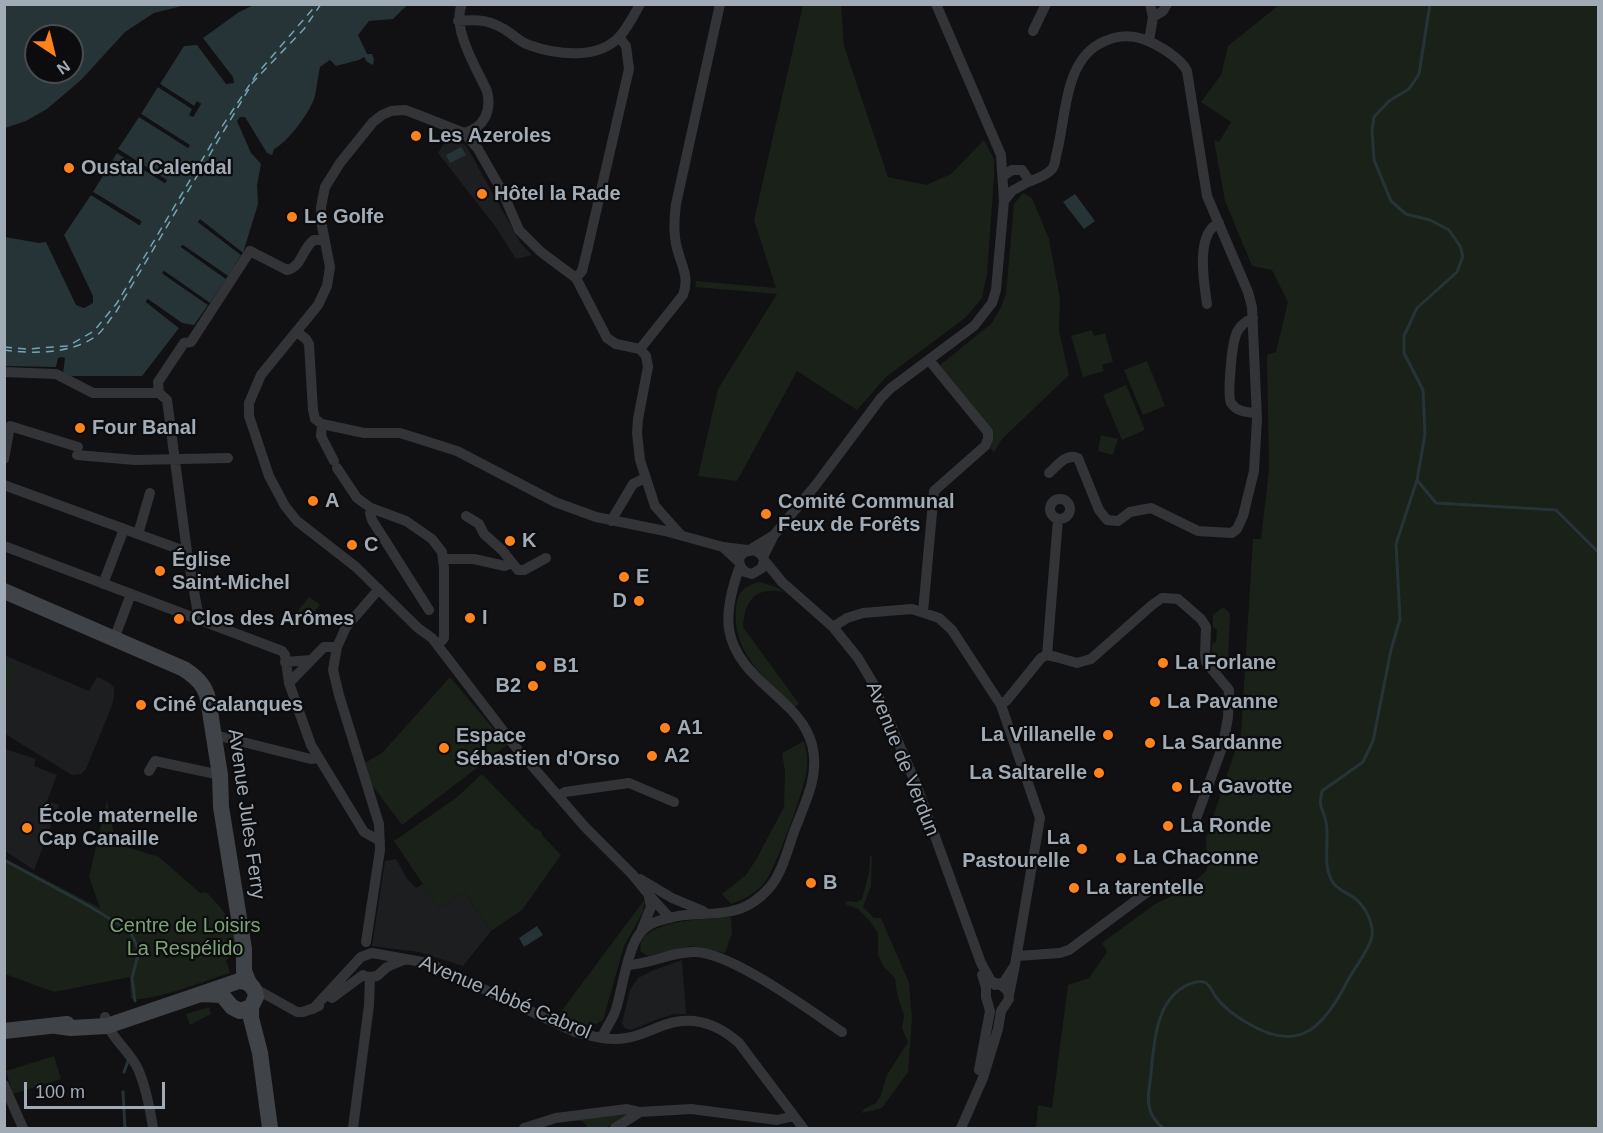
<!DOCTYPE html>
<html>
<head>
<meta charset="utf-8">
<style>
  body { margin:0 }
  #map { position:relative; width:1603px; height:1133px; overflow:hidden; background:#111113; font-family:Helvetica,sans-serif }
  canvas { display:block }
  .frame { position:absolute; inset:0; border:6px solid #a1abb5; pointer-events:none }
  .north { position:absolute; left:24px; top:24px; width:60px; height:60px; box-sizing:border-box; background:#0c0c0e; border:2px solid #484c51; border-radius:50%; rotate:145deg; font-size:16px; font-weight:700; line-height:24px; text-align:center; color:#a1abb5 }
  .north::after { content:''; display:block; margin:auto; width:21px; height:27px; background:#ff831d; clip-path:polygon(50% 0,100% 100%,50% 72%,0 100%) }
  .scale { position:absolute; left:24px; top:1082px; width:141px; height:27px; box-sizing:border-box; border:3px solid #a1abb5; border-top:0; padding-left:8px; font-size:18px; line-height:21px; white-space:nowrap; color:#a1abb5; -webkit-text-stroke:4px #0c0c0e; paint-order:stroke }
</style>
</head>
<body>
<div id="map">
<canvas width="1603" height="1133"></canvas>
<div class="frame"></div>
<div class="north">N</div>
<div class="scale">100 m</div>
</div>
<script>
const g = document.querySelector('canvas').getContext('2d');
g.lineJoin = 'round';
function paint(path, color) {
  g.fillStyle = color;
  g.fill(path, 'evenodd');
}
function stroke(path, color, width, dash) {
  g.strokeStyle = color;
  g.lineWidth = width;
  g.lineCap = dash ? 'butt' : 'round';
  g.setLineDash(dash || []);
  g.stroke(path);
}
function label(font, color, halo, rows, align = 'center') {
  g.font = font + ' Helvetica,sans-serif';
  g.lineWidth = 4.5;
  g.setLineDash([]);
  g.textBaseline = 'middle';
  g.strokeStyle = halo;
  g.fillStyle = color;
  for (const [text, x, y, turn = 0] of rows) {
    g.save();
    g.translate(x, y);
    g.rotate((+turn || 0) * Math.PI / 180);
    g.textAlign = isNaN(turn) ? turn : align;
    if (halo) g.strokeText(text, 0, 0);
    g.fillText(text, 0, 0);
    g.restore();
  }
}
const built = new Path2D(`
  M448,137L465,145L468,149L520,242L532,255L516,259L495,226L438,153Z
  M4,655L89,691L97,677L108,682L114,687V698L111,708L86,769L81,774L72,775L5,734Z
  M5,749L36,759L34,766L57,775L47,801L59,805L34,870L5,851Z
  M396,859L408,880L416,888L423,884L439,908L464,892L491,931L463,966L419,952L372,946L385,861Z
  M682,960L686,1014H675L658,1019L631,1030L625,1028L622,1023L630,990L638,978L654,970Z`);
const green = new Path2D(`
  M803,5H841L844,46L888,177L926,185L951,174L984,140L994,159V176L987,274L982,298L965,318L886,377L857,410L797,371L737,481L698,476L718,389L777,294L695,287L696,281L776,288L754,220Z
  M1277,5H1598V1128H1036L1038,1105L1052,1108L1068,985L1089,978L1107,952L1102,943L1155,904L1188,888L1207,870L1206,838L1241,733L1253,539H1261L1269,470L1267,355L1276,352L1288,302L1272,270L1252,266L1225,201L1214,140L1219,142L1231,122L1201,102L1221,75L1228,46L1274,9Z
  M1023,193L1032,198L1049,239L1060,298L1059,331L1069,375L1002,439L994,452L990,448L993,439L990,428L939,366L992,323L1001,307L1006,294L1014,204Z
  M1092,330L1094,336L1105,333L1113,362L1102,365L1104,371L1083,377L1071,336Z
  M1147,361L1165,406L1143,415L1124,370Z
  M1126,385L1145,430L1122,440L1103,395Z
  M1101,435L1118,439L1113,455L1098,451Z
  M760,582L776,587L784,592C755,586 745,600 743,627L799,704L794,707C764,676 731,653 736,606C738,591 746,585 760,582Z
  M309,597L320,605L306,621L309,613L305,609L299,615L296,613Z
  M1222,608L1226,609L1230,614L1228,657L1225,662L1215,664L1211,657L1212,644L1216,642L1217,630L1213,627V615Z
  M5,660L18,666L5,699Z
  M450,677L507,745L402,825L369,781L365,763L383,752Z
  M804,741C807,750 808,759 807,768C806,786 776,868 765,882C756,893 745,899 731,904L722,894L746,875L757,858L784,807L785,771L782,753Z
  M482,774L535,829H538L542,833V835L561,855L522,910L491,931L464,892L439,908L394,841L456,798Z
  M107,800L115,839L127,847L159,857L200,893L206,892C215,901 224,911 231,922C238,933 239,954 226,960L230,973C204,981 156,1001 131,999L130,977L54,992L5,974L4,858L100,908L89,877Z
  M870,854L872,857L871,886L863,907L874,918H881L909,983L912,1019L908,1072L882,1108L862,1113L864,1109L876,1103L881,1095L887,1075L908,1042L902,1028L904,1015L897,994L895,978L883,966L878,955V933L869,920L858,909L847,905L845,903L848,901L857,902L862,899L869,873Z
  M645,899L643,912L624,946L603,1020C585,1032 576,1024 560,1013Z
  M731,917L732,933L725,953L691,946L648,956L640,951C641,948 640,945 641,942C651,919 711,919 731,917Z
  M209,1007L211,1014L190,1025L186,1014Z
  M54,1056L61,1079L13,1094L6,1071Z
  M628,1113L627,1117L605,1128H588L583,1122L573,1119Z`);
const water = new Path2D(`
  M4,5L5,4L186,5L154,13L125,32L81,80L47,109L26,121L5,128ZM36,36H72V72H36Z
  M254,5H407L393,19L369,21L358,35L367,54H372L374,59L373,65L367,62L364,57L359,60L336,66L330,60L320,67C318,76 317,86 315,96C311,111 288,142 274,149L272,155L267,153L245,117H240L237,121L251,153L261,164L257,185L258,204L243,253L200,220L198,222L241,255L228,276L183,245L181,247L226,279L210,303L164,271L163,274L208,305L194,325L182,323L147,299L146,302L179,328L142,376H71L63,374L65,358L62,357L58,358L56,367L5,366V237L39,243L46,242L76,305L84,308L93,303V296L64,235L91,195L140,225L141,221L93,192L117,153L165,183L166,180L118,149L139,117L188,147L189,145L141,114L158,87L193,109V117L201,103L194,106L160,84L184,46L197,45L226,84L234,83L233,77L203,38L239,12Z
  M461,147L466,155L450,163L446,155Z
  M1075,194L1095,221L1084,229L1063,202Z
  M537,926L543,935L524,947L519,938Z`);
const pier = new Path2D(`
  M160,84L194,106L197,101L201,104L193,117L189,115L192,109L158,87Z
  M141,114L190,145L188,148L139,117Z
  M118,149L167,180L165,183L117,153Z
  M93,192L142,222L139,225L91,195Z
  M200,219L243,253L241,255L198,222Z
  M182,245L228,276L226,279L181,247Z
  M164,271L210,303L208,305L162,273Z
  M148,299L182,323L181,325L173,320L180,326L179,328L146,302Z`);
const stream = new Path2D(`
  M1417,480L1436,503L1556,510L1598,552
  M4,860L89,906L130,931L139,951L132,978L135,1001
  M124,1072L128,1061
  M123,1092L125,1128
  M1163,1128C1157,1123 1152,1117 1150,1110C1146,1099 1150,1085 1151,1074C1154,1041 1156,992 1196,982C1209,979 1210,989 1216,997C1224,1008 1238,1018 1251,1025C1301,1054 1325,1025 1348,980C1355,967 1366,954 1371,940C1376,926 1365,905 1353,897C1347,893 1339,890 1334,884C1321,867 1330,841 1326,822C1323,806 1318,811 1322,791L1363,762L1373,741L1391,650L1400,619L1396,544L1417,480L1425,434L1423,390L1404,353V336L1417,308L1457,272L1463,256L1460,246L1449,230L1430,220L1406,214L1391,201L1374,160L1372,130L1374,117L1389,101L1409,89L1419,74L1430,4`);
const ferry = new Path2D(`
  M4,347L27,349L68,346L94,331L117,303L221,128L256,75L317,4
  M4,350C34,354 69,354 95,337C103,331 109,320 116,312L253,82L304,29L321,4`);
const street = new Path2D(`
  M462,4C451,28 477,69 487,91C492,111 484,128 464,133L416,114L405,110L391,111L382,115L373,122L340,163L325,187L321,207V221L330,267L327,286L318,305L261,375L249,403V416L269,476L285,506L297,521L356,567L418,628L432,638L514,745L585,827L632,874L649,895L670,918
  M936,4L1001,155L1004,201L1012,191L1028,182V179L1022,170H1012L1003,176
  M1153,17L1163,11L1167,4
  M458,21C479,19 492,20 510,33C516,37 522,43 529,45C557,55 599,60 620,36C628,27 634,15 640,4
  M1033,31L1046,4
  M1149,41L1153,17L1150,4
  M464,133L478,149L503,193L519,230L541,252L576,278L607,338L616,344L640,349
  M1028,182C1036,179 1046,176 1052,169C1056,164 1055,158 1057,152C1066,117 1064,64 1099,44C1114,36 1127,34 1143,39C1157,44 1181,58 1187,71L1207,196L1248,292L1252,307L1257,419L1254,471L1243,516L1237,529L1232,533L1198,531L1151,508L1130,512L1118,521L1107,520L1099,510L1078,458C1066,453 1057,466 1049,473
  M576,278L582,271L587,251L629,69L626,46L619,37
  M1207,304C1204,283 1195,233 1219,223
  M1253,318C1244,322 1237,328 1235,338C1232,347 1227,396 1231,403C1237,412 1246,412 1256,413
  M297,332L306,339L309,344L313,410L315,419L322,424L364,433H400L457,451L555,502L596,517L665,531L723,547
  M640,349L683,295C690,277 681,265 677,248C673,233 674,219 676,204L720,4
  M640,349L646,356L648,367L638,419L637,433L640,460L655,506L680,534
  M4,372L56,374L93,393H159
  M159,393L158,382L184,343L191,342L250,251L287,270C302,267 302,248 314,240H324
  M159,393L167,400L187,552L199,619
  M322,424L321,436L334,461
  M77,455L135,460L228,458
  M4,459L10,426L78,447
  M337,468L357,498L371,508L370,513L372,520L429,610
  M4,485L187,552
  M1050 509a10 10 0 1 1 20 0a10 10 0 1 1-20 0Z
  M371,508L406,521L432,539L442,552L444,568V638L438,645
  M466,516L479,524L484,534L502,550L518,570H524L546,558
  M611,521L633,484L645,478
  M138,534L150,493
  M774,535L815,486L881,398L891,388L974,326L992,303L996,290L1004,201
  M4,546L282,651L285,655L289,683L311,745L364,832L380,841
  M751,549L774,535L763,557
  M444,559H474L505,566L512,563
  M739,562L723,547L747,550
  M740,566L745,572L752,574L762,568L764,560
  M103,584L124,529
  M923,612L934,491L985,446L988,439V432L929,360
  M833,627L847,618L863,613L912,609L939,618L952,630L1001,705L1040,818L1015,965
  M114,639L131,594
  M1047,655L1058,519
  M285,662L311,660
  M289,683L324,647H337
  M1001,705L1007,700L1041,658L1047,655L1056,657L1077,663L1091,659L1152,605L1162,598L1178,599L1201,619L1206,627L1205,655L1206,662L1229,690L1228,717L1223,745L1197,816
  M214,736H219L311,759L319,758
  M149,771L155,761L220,775
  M558,796L565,792L629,783L674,802
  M640,879L672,898L703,911
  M642,929L651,907L649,896
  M366,942L380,850L379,824L339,695L333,670L337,647L346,627L379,589
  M1017,956L1060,953L1069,950L1150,890
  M628,965C651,964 673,951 696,952C734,954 809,1010 842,1032
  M364,976L370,977L377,976L387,967L406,959
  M995,985L1004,982L1015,965L1009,995
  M254,988L297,1012H303L319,1006
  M332,998L363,975
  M313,1009L361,957L372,953L428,963L575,1032C591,1036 608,1041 626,1038C643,1036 658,1025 675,1022C700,1017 721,1027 739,1043L803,1128
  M105,1017C109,1037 130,1051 138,1069C146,1087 150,1109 153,1128
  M602,1038C605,1028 613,1020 616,1009C622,990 628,946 641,932C650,921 665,919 678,916C696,913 715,915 732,911C747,908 761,898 770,887C783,871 788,848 795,829C801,814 807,800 811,786C833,703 739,694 729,629C726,608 733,585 740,566L739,558L744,552L754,550L761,554L764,560L782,582L833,627L858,658L873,683L916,784L981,963L991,981L1002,986L1008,991L1009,999L1001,1011L998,1029L983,1078L961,1128
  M979,1070L990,1011L986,997V987L982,975
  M4,1085L23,1128
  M353,1128L369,1005L370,977
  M524,1128L556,1118L627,1109L640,1112L691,1109L777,1120L794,1116
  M615,1128L640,1112`);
const secondary = new Path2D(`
  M4,591L184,669C196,677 205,685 208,699L220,775L221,807L244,949V971L249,983
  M251,1007V1018L260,1053L270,1128
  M56,1026L71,1028L107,1026L239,981C249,981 255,987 256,997L251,1007L240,1011L232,1007L222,995L202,994
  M4,1031L67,1024`);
const markers = [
  [416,136,6,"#ff831d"],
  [69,168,6,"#ff831d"],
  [482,194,6,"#ff831d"],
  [292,217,6,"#ff831d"],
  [80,428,6,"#ff831d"],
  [313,501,6,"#ff831d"],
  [766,514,6,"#ff831d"],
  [510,541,6,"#ff831d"],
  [352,545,6,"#ff831d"],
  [160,571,6,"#ff831d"],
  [624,577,6,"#ff831d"],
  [639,601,6,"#ff831d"],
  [470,618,6,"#ff831d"],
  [179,619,6,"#ff831d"],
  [1163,663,6,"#ff831d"],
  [541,666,6,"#ff831d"],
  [533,686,6,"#ff831d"],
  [1155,702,6,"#ff831d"],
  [141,705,6,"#ff831d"],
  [665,728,6,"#ff831d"],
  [1108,735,6,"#ff831d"],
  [1150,743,6,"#ff831d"],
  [444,748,6,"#ff831d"],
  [652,756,6,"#ff831d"],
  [1099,773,6,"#ff831d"],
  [1177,787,6,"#ff831d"],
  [1168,826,6,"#ff831d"],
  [27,828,6,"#ff831d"],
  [1082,849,6,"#ff831d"],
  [1121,858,6,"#ff831d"],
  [811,883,6,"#ff831d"],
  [1074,888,6,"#ff831d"]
];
const poiNames = [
  ["Les Azeroles",428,136],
  ["Oustal Calendal",81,168],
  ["Hôtel la Rade",494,194],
  ["Le Golfe",304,217],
  ["Four Banal",92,428],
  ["A",325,501],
  ["Comité Communal",778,502],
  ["Feux de Forêts",778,525],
  ["K",522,541],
  ["C",364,545],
  ["Église",172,560],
  ["Saint-Michel",172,583],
  ["E",636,577],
  ["D",627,601,"right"],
  ["I",482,618],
  ["Clos des Arômes",191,619],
  ["La Forlane",1175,663],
  ["B1",553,666],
  ["B2",521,686,"right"],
  ["La Pavanne",1167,702],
  ["Ciné Calanques",153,705],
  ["A1",677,728],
  ["La Villanelle",1096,735,"right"],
  ["Espace",456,736],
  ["Sébastien d'Orso",456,759],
  ["La Sardanne",1162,743],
  ["A2",664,756],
  ["La Saltarelle",1087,773,"right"],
  ["La Gavotte",1189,787],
  ["École maternelle",39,816],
  ["Cap Canaille",39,839],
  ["La Ronde",1180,826],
  ["La",1070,838,"right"],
  ["Pastourelle",1070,861,"right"],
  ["La Chaconne",1133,858],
  ["B",823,883],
  ["La tarentelle",1086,888]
];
const streetNames = [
  ["Avenue de Verdun",902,759,68],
  ["Avenue Jules Ferry",246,814,82],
  ["Avenue Abbé Cabrol",505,998,23]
];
const parkNames = [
  ["Centre de Loisirs",185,926],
  ["La Respélido",185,949]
];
paint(built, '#1d1e20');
paint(green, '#192119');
paint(water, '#263337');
paint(pier, '#111113');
stroke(stream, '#263337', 3);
stroke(ferry, '#74a4b4', 1.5, [8, 6]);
stroke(street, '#323438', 10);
stroke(secondary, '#404448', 16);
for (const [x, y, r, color] of markers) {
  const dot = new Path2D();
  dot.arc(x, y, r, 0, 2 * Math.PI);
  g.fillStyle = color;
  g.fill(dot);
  stroke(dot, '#0c0c0e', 2);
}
label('bold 20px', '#a1abb5', '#0c0c0e', poiNames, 'left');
label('20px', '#a1abb5', '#0c0c0e', streetNames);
label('20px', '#7ca276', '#0c0c0e', parkNames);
</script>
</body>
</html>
